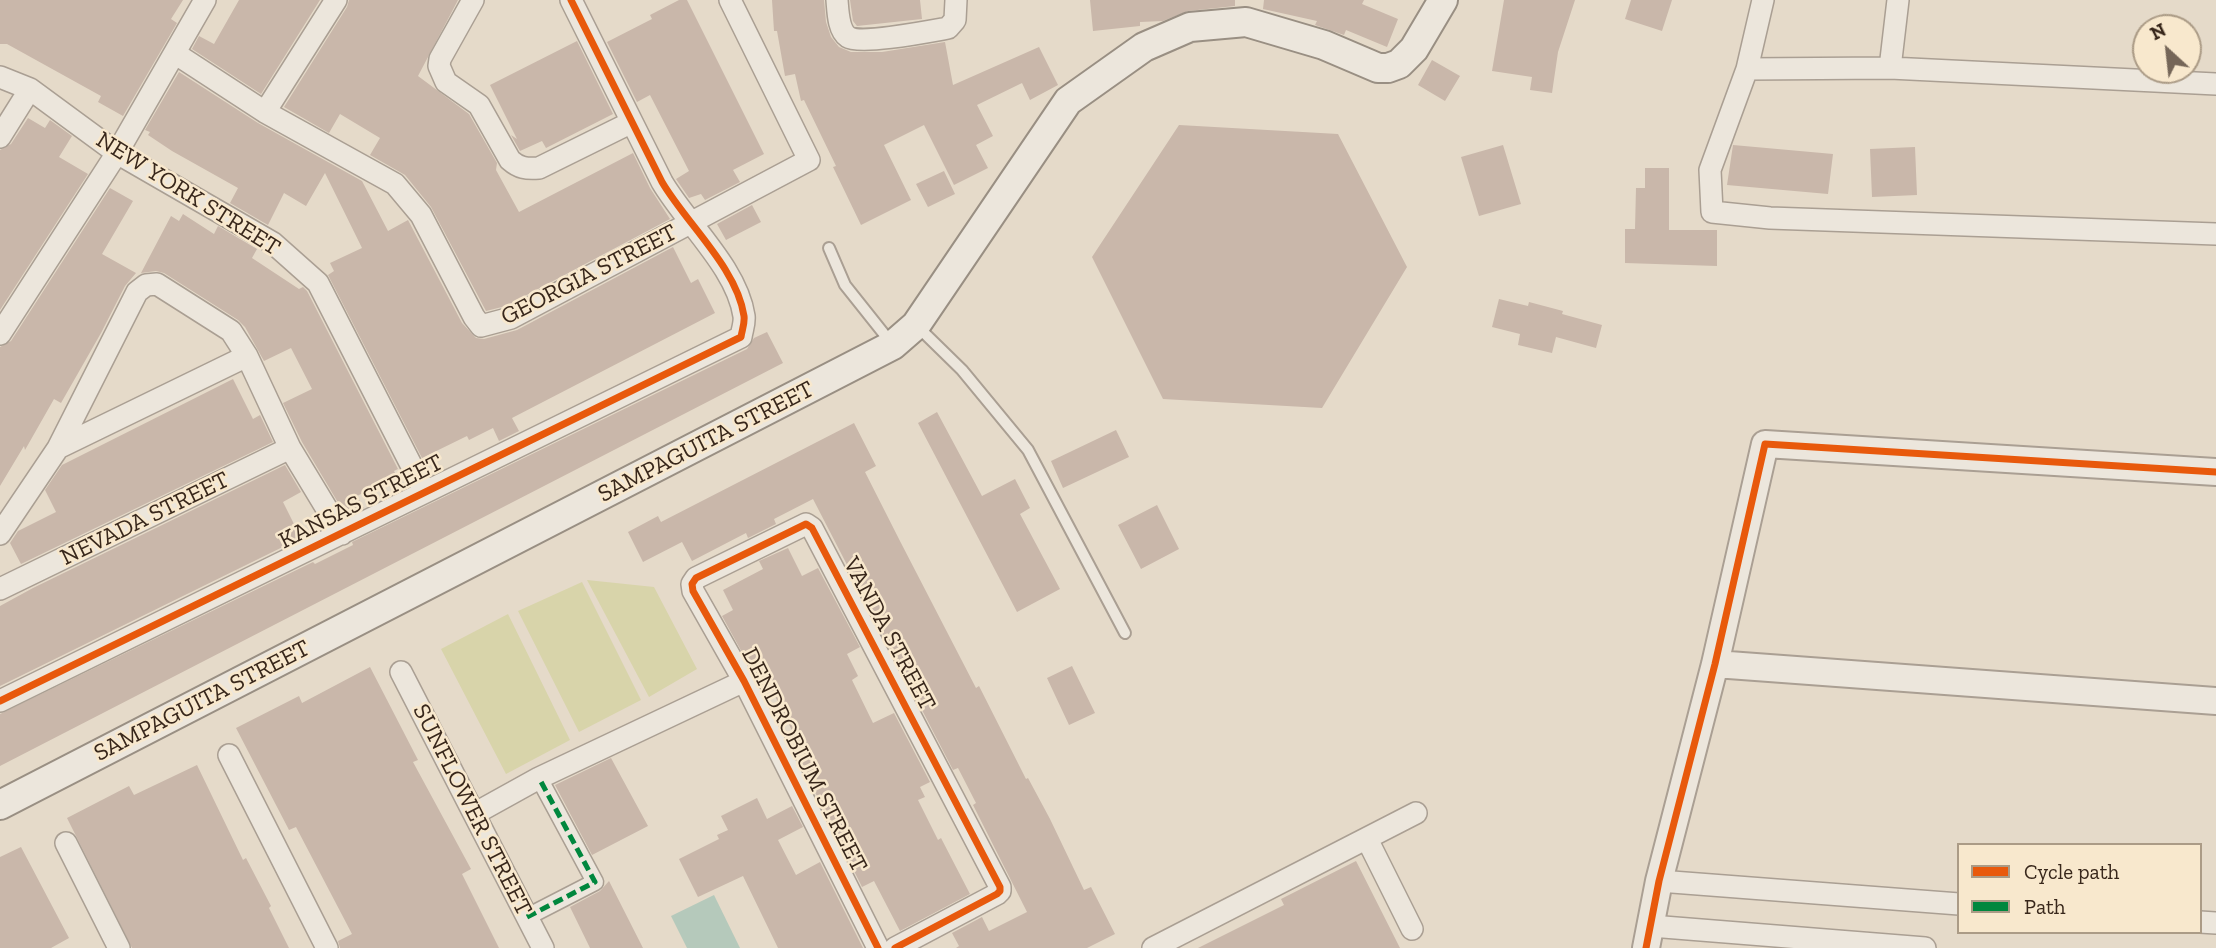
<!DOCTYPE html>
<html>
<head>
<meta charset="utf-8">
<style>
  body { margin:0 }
  #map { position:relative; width:2216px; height:948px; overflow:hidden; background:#e5dac9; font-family:"Zilla Slab",serif }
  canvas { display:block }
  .legend { position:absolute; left:1957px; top:843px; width:245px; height:91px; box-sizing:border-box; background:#f8e8cd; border:2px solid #ab9b86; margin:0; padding:9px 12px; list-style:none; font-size:21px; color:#38271b }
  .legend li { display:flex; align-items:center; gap:14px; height:35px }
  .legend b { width:35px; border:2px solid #ab9b86 }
  .north { position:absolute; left:2132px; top:14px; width:70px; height:70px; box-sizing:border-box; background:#f8e8cd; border:2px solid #ab9b86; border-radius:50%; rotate:333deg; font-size:19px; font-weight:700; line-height:28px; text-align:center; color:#38271b }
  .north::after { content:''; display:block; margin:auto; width:24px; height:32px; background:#756658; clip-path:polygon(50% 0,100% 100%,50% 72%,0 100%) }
</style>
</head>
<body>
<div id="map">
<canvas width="2216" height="948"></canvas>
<ul class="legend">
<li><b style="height:9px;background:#e8590c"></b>Cycle path</li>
<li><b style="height:9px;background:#00873e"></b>Path</li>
</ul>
<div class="north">N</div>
</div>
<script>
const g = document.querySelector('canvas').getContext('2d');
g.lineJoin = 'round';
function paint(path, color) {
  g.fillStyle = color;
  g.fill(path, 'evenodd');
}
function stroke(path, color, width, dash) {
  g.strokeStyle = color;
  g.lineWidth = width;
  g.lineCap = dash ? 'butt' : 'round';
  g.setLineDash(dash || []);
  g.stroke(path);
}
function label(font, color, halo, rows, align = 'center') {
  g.font = font + ' "Zilla Slab",serif';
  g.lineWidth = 5;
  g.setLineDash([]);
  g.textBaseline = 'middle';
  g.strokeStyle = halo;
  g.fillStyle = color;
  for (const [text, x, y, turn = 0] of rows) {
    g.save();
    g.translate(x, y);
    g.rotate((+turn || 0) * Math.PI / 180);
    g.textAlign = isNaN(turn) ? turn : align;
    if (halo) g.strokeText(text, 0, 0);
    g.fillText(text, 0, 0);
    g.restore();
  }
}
const green = new Path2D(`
  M587,580L654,587L697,669L649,697Z
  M582,582L641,700L579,732L518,611Z
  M508,614L570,740L506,774L441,649Z`);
const water = new Path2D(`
  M714,895L740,948H687L671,916Z`);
const building = new Path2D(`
  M0,0H183L171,19L177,23L123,116L98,102L101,96L7,44H0Z
  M239,0H320L261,94L192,49L199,36L214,44Z
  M349,0H458L418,76L469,114L497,163L496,170L519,212L633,153L650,188L670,219L506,306L486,311L431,207L405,175L370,155L380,138L340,114L329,133L284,107L347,7Z
  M679,0H687L764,154L733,170L740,182L705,200L701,194L689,198L676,179L689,171L650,95L637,102L607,42L652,19L650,15Z
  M772,0H824L826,22L831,37L839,47L851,52H882L945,42L953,85L1039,47L1058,85L1030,100L1022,83L977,105L993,136L976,145L988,168L954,185L924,125L884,145L911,200L861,225L833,167L836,166L804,100L801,101L795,74L785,76L777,31H774Z
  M850,0H920L922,19L857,26L853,21Z
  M1090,0H1235V6L1188,11L1163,21L1140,22V26L1093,31Z
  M1264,0H1364L1362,4L1398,19L1387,47L1346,30L1344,35L1315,25L1317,21L1263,9Z
  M1504,0H1575L1558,52L1552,93L1530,90L1532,77L1492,71Z
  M1631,0H1672L1662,31L1625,19Z
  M577,41L613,114L546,148L542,141L520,151L511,135L517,139L490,85Z
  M1432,60L1460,76L1445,101L1418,85Z
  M179,72L258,123L362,181L388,231L408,220L462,323L476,338L484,339L517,330L673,247L691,283L698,279L715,313L512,418L519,431L499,441L493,428L469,440L467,436L422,458L328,275L334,271L330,263L362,248L325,173L306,206L284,193L268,225L230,203L238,188L172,151L148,135L150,132L145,130Z
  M28,118L45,128L50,120L72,136L59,157L88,174L0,310V150L11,144Z
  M1179,125L1338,134L1407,267L1322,408L1163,399L1092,257Z
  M1503,145L1521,204L1479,216L1461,157Z
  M1733,145L1833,154L1828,194L1727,185Z
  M1915,147L1917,195L1872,197L1870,149Z
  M1645,168H1669V230H1717V266L1625,263V229H1635L1636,188H1645Z
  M944,171L955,194L928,207L916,184Z
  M110,188L133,201L102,254L136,273L125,286L101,333L61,403L54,399L25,450L24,446L0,486V347L11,341Z
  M752,205L761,222L726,240L717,224Z
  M183,214L214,234L218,226L257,249L252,258L299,289L303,287L307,291L398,469L394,471L397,476L357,496L364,508L346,516L302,442L283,403L312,389L291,348L264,361L245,327L238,320L164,273L156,271L141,273L171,216L179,221Z
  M1499,299L1528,306L1529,302L1563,311L1562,314L1602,325L1596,348L1556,337L1552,353L1518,345L1520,334L1492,327Z
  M767,332L783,363L0,766V714L313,562L315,564L353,545L352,542L747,349L754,338Z
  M233,379L253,419L260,415L273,442L21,564L10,543L18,531L56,512L45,490L62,465Z
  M937,412L982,496L1015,479L1030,508L1020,514L1060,589L1017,612L918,423Z
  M854,423L876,466L865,472L901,543L976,688L979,686L1026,779L1028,778L1050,819L1084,890L1091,887L1115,934L1087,948H956L959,946L952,933L982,917L989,931L1027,912L973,805L976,803L958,768L953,770L813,499L774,519L776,524L748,538L746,533L692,561L682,542L643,562L628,532L658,516L661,522Z
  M1116,430L1129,457L1063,488L1051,461Z
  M285,465L301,492L283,502L301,538L0,686V606L33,588Z
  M1157,505L1179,549L1141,569L1118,525Z
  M788,548L802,576L818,568L860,647L847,654L858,676L852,680L873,723L894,713L930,782L920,787L925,797L918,800L938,840L941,838L970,894L900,931L874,881L862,887L799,760L805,757L772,690L765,694L722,616L733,610L723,590L763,569L759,561Z
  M1072,666L1095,713L1069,725L1047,678Z
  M370,667L418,760L413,762L471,869L462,874L499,948H340L338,941L352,934L296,827L289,830L236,728L299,696L302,703Z
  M611,758L648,826L592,855L555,785Z
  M197,765L243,860L246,858L271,906L269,908L289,948H132L67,818L129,786L134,795Z
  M757,798L767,819L792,806L803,827L778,840L796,875L820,862L863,948H778L743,876L698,897L679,859L719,839L717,835L728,830L721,816Z
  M21,847L69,938L51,948H0V857Z
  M1356,861L1400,948H1198L1284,905L1281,899Z
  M609,881L643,948H590L570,907L600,891Z`);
const service = new Path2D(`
  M829,248L845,285L892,344
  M916,325L962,370L1028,450L1125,633`);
const pedestrian = new Path2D(`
  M527,917L595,882L539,778`);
const minor = new Path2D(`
  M473,0L440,59L439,66L446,82L479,105L510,160C519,168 526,169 539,168L632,122
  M837,0C838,11 838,30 848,37C860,45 931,31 948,28L955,20L956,0
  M1763,0L1747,69L1710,170L1712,212L1770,218L2216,234
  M176,54L265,112L395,184L421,215L474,317L481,326L511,318L809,160L730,0
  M1890,68L1898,0
  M1747,69L1890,68L2216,84
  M0,77L30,89L117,153L273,243L318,283L424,490
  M265,112L336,0
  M0,137L30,89
  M0,334L117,153L205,0
  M58,448L247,356
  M0,534L58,448L137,292L146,285L157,284L231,331L247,356L290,448L342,534
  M0,589L290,448
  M401,672L543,948
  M0,701C247,581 493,457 741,337C742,330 745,323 744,316C737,268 686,223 662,182L571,0
  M229,755L327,948
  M474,814L539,778L744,681
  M1367,839L1412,929
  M66,843L119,948
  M1659,881L1959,904
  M2200,922L2216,923
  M1651,926L1925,948
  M878,948L744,681L693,591L692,584L696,578L806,524L812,528L1000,887V891L997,894L895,948
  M1153,948L1416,813`);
const tertiary = new Path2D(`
  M1715,664L2216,701
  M1646,948L1659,881L1715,664L1765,444L2216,472`);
const secondary = new Path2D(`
  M0,805L893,345L916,325L1068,101L1144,47L1190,27L1246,22L1324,45L1378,68H1388L1399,64L1414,49L1443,0`);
const quiet = new Path2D(`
  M527,917L595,882L539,778`);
const cycleway = new Path2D(`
  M0,701C247,581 493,457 741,337C742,330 745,323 744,316C737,268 686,223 662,182L571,0
  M878,948L744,681L693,591L692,584L696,578L806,524L812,528L1000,887V891L997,894L895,948
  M1646,948L1659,881L1715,664L1765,444L2216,472`);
const streetNames = [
  ["NEW YORK STREET",188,194,32],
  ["GEORGIA STREET",589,275,-27],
  ["SAMPAGUITA STREET",706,442,-27],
  ["KANSAS STREET",361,502,-27],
  ["NEVADA STREET",145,519,-26],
  ["VANDA STREET",889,634,62],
  ["SAMPAGUITA STREET",202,701,-27],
  ["DENDROBIUM STREET",804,760,63],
  ["SUNFLOWER STREET",472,810,63]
];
paint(green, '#d8d4aa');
paint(water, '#b5c9bb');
paint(building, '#c9b7aa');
stroke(service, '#aa9f93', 14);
stroke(pedestrian, '#aa9f93', 19);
stroke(minor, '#aa9f93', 24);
stroke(tertiary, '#aa9f93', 30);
stroke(secondary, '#998f83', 32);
stroke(service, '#ece6dc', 10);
stroke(pedestrian, '#ece6dc', 16);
stroke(minor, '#ece6dc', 21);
stroke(tertiary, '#ece6dc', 26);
stroke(secondary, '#ece6dc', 28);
stroke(quiet, '#00873e', 5, [10, 5]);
stroke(cycleway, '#e8590c', 7);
label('24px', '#38271b', '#f8e8cd', streetNames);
</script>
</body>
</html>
